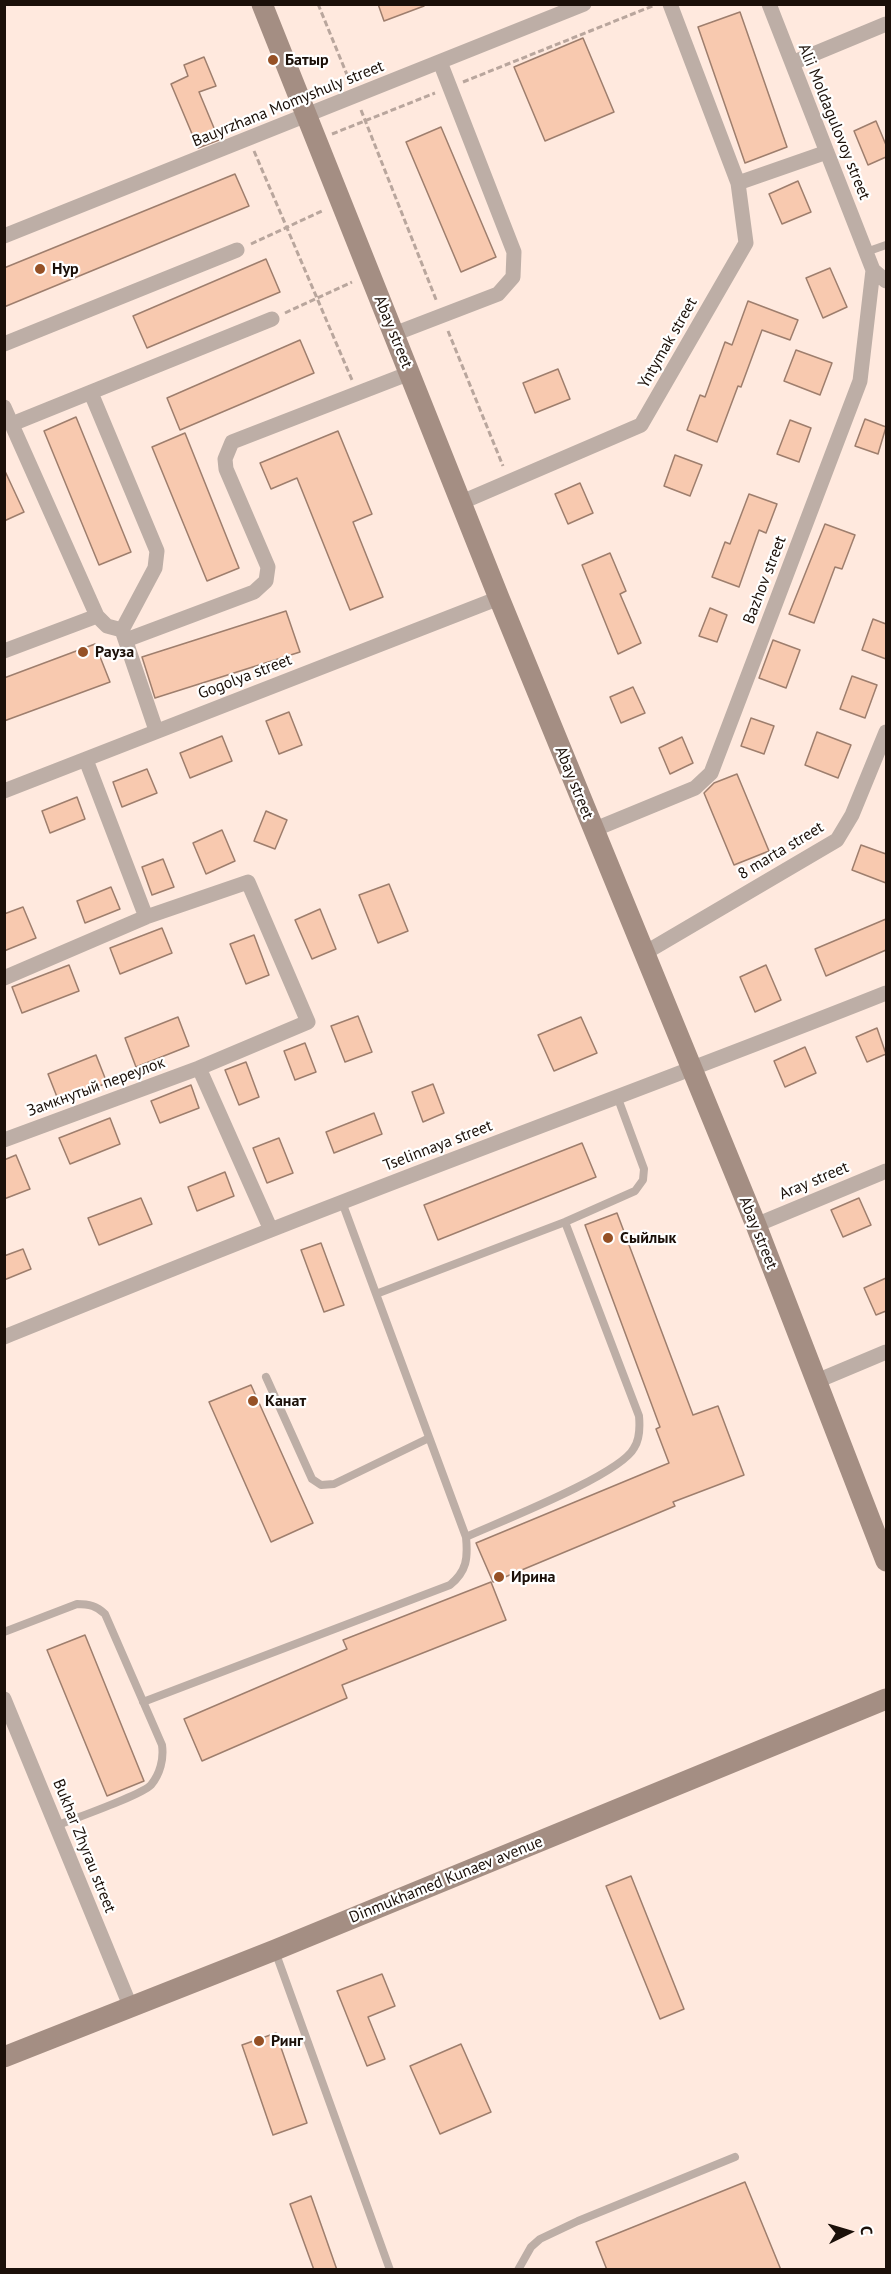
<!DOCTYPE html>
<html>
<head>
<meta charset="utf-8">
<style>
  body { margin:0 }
  #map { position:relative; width:891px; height:2274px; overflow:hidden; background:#ffe9de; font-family:"PT Sans",sans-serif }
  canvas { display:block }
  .frame { position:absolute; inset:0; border:6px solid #1b1009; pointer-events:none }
  .north { position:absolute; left:819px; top:2202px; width:60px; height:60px; -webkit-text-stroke:4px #fff; paint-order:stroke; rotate:85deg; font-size:16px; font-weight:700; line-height:24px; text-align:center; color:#1b1009 }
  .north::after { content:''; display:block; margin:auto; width:21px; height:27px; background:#1b1009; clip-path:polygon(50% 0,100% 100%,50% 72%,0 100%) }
</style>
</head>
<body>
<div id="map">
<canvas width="891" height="2274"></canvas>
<div class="frame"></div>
<div class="north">С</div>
</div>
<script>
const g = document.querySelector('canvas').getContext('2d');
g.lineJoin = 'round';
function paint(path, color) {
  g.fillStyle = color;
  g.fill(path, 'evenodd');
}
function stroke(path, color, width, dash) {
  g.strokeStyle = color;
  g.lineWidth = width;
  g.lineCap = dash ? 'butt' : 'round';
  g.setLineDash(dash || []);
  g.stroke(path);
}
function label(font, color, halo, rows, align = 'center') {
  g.font = font + ' "PT Sans",sans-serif';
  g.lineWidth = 4.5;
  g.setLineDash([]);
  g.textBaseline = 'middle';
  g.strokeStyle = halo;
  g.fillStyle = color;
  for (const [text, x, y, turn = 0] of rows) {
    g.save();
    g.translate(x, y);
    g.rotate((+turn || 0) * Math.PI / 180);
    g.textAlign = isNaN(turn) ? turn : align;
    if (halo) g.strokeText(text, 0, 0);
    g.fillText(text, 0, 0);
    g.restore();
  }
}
const building = new Path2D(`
  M378,4H424V6L384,21Z
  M740,12L787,147L745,163L698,27Z
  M583,38L614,112L545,141L514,67Z
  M204,57L216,86L199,92L219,140L198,148L171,84L188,76L184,65Z
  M876,121L886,145V157L868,165L854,131Z
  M441,127L496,257L461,272L406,142Z
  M235,174L249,206L4,307V268Z
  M798,181L811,212L782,224L769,194Z
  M266,259L280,292L147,348L133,316Z
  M830,268L847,307L823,318L806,278Z
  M748,301L798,320L790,340L762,330L741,387L738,386L717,442L687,430L700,395L705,397L725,342L732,345Z
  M300,340L314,373L180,430L167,398Z
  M796,350L832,363L820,395L784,381Z
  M558,369L570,399L535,413L523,383Z
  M76,417L131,552L99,565L44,431Z
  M865,419L886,427L878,454L855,446Z
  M790,420L811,428L799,462L777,454Z
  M338,431L372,514L353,522L383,597L350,610L297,478L271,489L260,463Z
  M185,433L239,568L207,581L152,447Z
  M675,455L702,465L690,496L664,486Z
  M4,469L24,512L4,521Z
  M580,483L593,513L568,524L555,494Z
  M749,494L777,504L766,533L759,530L739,587L712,577L725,542L730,544Z
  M825,524L855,535L842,569L835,567L814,623L789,614Z
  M610,553L626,591L620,594L641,643L618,654L582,565Z
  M710,608L727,615L717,642L699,636Z
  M286,611L300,652L155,698L142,657Z
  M873,619L886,624V659L862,650Z
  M773,640L800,650L786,688L759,678Z
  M95,644L110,682L4,721V678Z
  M852,676L877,685L865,718L840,709Z
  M633,687L645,713L621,723L610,697Z
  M289,712L302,745L279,754L266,721Z
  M751,718L774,726L764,754L741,746Z
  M817,732L851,745L838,778L805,765Z
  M222,736L232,761L190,778L180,753Z
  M682,737L693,763L670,774L659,748Z
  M147,769L157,793L122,807L113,782Z
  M737,774L769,851L734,865L704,793L714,783Z
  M77,797L85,819L50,833L42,811Z
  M266,811L287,820L275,849L254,841Z
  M222,830L235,861L206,874L193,843Z
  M861,845L886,854V883L852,870Z
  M163,859L174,887L152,895L142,867Z
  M389,884L408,931L378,943L359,895Z
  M111,887L120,909L85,923L77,901Z
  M23,907L36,938L4,951V914Z
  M320,909L336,949L312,959L295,920Z
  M886,919V950L826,976L815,949Z
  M162,928L172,953L120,974L110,948Z
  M254,935L269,975L246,984L230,944Z
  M69,965L79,991L22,1013L12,987Z
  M766,965L781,1000L755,1012L740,977Z
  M358,1016L372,1052L345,1062L331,1026Z
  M178,1017L189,1046L136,1067L125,1038Z
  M581,1017L597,1053L554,1071L538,1035Z
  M877,1028L886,1054L867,1062L856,1037Z
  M305,1043L316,1072L295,1080L284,1051Z
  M805,1047L816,1073L785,1087L774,1061Z
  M96,1055L107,1083L59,1102L48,1074Z
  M246,1062L259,1097L239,1105L225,1070Z
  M433,1084L444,1113L423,1122L412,1092Z
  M191,1085L199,1108L160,1123L151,1101Z
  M374,1113L382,1134L334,1153L326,1132Z
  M110,1118L120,1144L70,1164L59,1138Z
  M279,1138L293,1173L267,1183L253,1148Z
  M582,1143L596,1177L438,1240L424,1205Z
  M16,1155L30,1189L4,1199V1160Z
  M225,1172L234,1196L197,1211L188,1187Z
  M141,1198L152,1224L99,1245L88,1218Z
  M859,1198L871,1225L843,1237L831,1210Z
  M617,1213L693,1415L718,1406L744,1475L673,1502L675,1506L493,1582L476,1543L669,1463L656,1429L660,1427L585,1225Z
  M321,1243L344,1305L324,1312L301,1250Z
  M23,1249L31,1269L4,1280V1256Z
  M886,1278V1311L876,1315L864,1288Z
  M251,1385L313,1523L271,1542L209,1402Z
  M491,1582L506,1620L342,1685L347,1698L202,1761L184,1719L347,1649L343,1640Z
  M85,1635L144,1781L107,1796L47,1650Z
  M631,1876L684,2009L660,2019L606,1886Z
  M382,1974L395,2006L368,2017L385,2059L367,2066L337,1991Z
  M276,2033L307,2123L273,2135L242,2045Z
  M461,2044L491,2112L440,2134L410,2066Z
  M745,2182L781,2270H607L596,2242Z
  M311,2196L337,2270H314L290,2204Z`);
const path = new Path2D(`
  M318,4L350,82
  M463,82L655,5
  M361,110L437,302
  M332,134L435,93
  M254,151L352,380
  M251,244L324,210
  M285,313L352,282
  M448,331L503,466`);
const lane = new Path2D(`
  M866,252L886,245
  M376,1294L565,1222L635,1191L643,1180L644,1169L617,1096
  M266,1377L312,1479L321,1485L334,1484L429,1438
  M466,1537C499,1522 620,1475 634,1448C640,1439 640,1427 639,1416L565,1222
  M4,1632L77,1604C89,1604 97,1606 105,1614L162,1745C164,1759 160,1774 151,1785C140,1796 75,1818 56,1826
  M143,1702L450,1585C467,1571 468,1558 466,1537L342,1202
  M275,1951L390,2270
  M518,2270L531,2247L540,2239L578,2221L735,2157`);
const street = new Path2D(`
  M670,4L738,183
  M769,4L873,270L886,281
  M792,63L886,24
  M4,236L584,4
  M394,334L498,294L513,277L514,252L440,62
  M4,344L237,250
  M91,393L157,551L155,568L122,630
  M4,407L97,616L107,626L122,630L156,730
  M12,424L272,319
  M462,502L641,425L746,243L738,183L827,152
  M126,640L254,592L266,581L268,567L226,469L225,459L232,442L410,373
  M4,651L97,616
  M86,760L146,917L248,882L308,1022L199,1068L271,1230
  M4,791L499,598
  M593,830L695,788L711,773L860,381L873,270
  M643,954L837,840L852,815L886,732
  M4,978L146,917
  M4,1140L199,1068
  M756,1225L886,1171
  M4,1337C116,1292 228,1246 340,1203C522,1132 705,1065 886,993
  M817,1381L886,1352
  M4,1699L131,2008`);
const secondary = new Path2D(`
  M262,4L499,598L756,1225L886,1561
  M4,2057L275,1950L886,1699`);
const markers = [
  [273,60,6,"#965126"],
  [40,269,6,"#965126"],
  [83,652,6,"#965126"],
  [608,1238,6,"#965126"],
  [253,1401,6,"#965126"],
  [499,1577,6,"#965126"],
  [259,2041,6,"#965126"]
];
const poiNames = [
  ["Батыр",285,60],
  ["Нур",52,269],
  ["Рауза",95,652],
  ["Сыйлык",620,1238],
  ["Канат",265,1401],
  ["Ирина",511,1577],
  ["Ринг",271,2041]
];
const streetNames = [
  ["Bauyrzhana Momyshuly street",288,104,-22],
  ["Alii Moldagulovoy street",834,122,68],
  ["Abay street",393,332,68],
  ["Yntymak street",668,343,-60],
  ["Bazhov street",765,580,-69],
  ["Gogolya street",245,677,-21],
  ["Abay street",574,783,68],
  ["8 marta street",781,851,-31],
  ["Замкнутый переулок",96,1087,-20],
  ["Tselinnaya street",438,1146,-21],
  ["Aray street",814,1181,-23],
  ["Abay street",758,1233,68],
  ["Bukhar Zhyrau street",84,1846,68],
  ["Dinmukhamed Kunaev avenue",446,1880,-22]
];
paint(building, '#f8c9af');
stroke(building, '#9e7e6d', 1.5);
stroke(path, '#b9a69d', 3, [6, 3]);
stroke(lane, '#bdaea6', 8);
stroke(street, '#bdaea6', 15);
stroke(secondary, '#a48e83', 21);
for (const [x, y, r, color] of markers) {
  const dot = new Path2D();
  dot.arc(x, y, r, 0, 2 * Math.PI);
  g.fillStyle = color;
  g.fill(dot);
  stroke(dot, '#fff', 2);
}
label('bold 16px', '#1b1009', '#fff', poiNames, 'left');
label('16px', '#1b1009', '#fff', streetNames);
</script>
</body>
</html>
